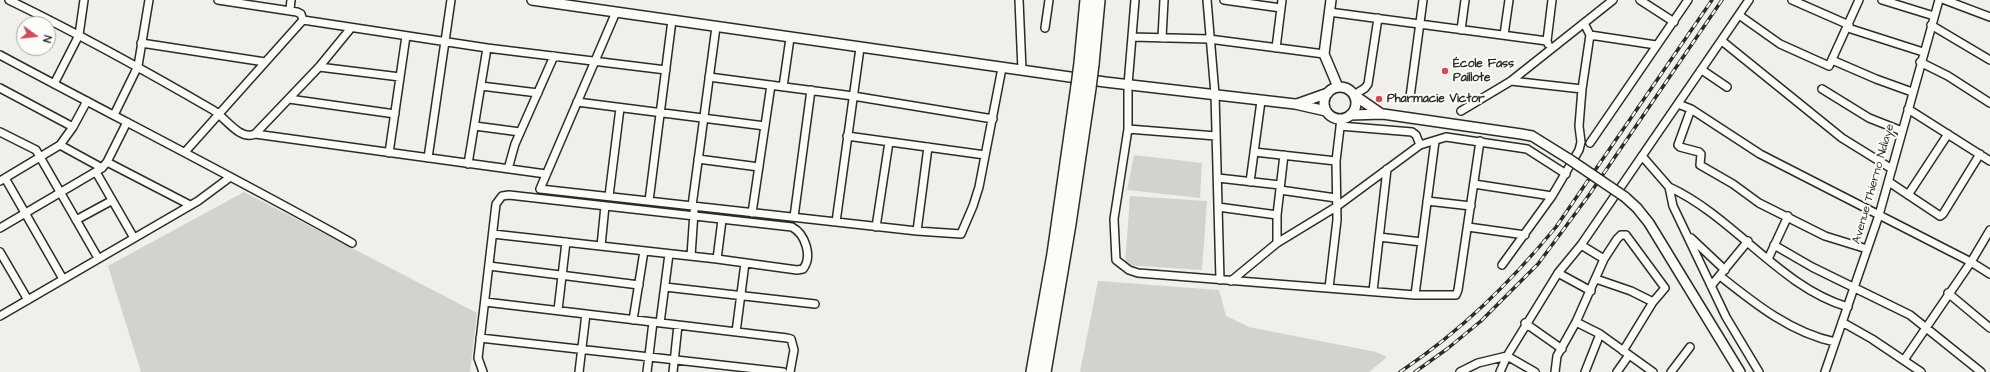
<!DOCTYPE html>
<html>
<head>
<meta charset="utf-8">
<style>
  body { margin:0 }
  #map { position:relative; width:1990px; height:372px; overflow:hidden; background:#f0efeb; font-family:"Architects Daughter",sans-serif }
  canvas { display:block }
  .north { position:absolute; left:16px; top:16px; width:40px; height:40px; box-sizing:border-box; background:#fdfcf7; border:1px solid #a9a8a5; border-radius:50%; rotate:105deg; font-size:11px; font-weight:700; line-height:16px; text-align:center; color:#2b2b2b }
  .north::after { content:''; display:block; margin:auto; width:14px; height:18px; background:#d1495b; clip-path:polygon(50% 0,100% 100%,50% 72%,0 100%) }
</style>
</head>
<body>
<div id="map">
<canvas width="1990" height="372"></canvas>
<div class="north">N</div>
</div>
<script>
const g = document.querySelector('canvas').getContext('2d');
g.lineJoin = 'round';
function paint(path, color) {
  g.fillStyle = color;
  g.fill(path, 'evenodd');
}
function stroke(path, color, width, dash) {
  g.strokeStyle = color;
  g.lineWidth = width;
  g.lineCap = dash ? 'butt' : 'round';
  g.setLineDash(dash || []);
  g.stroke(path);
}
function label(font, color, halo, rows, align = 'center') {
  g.font = font + ' "Architects Daughter",sans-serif';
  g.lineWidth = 4;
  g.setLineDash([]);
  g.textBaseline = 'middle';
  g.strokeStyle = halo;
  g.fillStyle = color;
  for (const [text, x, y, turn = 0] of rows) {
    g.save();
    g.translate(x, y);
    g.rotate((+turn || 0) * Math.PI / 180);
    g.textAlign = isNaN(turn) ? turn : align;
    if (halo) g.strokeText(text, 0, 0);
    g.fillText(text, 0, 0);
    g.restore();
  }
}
const green = new Path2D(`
  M1134,155L1202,163L1200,198L1127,190Z
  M244,192L477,313L470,372H141L108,266Z
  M1130,196L1207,201L1202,270L1125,265Z
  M1098,281L1219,290L1226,316L1249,327L1376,352L1387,357L1369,372H1080Z`);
const minor = new Path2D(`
  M9,0C79,34 146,71 213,110C226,118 240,141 255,134L319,67L351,28
  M1019,0L1022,70
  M1135,0L1128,85V129L1114,219L1116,260L1129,270L1138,273L1415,295H1456L1458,290L1480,141
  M1207,0L1215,94L1220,280
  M1224,0L1281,8
  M1640,0L1674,22
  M1792,0L1849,25
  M1882,0L1934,16
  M1945,0L1990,17
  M290,10L291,0
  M616,12L540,189L917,231L961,234L973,206L979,187L1002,68
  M1329,12L1547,41
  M1739,15L1780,44L1829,66L1859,0
  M303,20L487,48L666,70
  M1931,25L1990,60
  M1045,28L1049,0
  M1848,28L1923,52
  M1461,30L1465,0
  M1504,35L1509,0
  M1590,35L1656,45
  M1132,37L1209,39L1324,54
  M1162,38L1164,0
  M1722,41L1842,138L1892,169
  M141,43L265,62
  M1548,44L1547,41L1552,0
  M1276,48L1282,0
  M0,55C117,118 236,178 352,243
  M1832,60L1876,79L1912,92
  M1920,62L1948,76L1990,103
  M319,67L400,77
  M1702,70L1727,87
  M709,77L853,96L993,119
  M1511,81L1582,89
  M54,84L79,35L84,0
  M481,86L538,93
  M783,87L790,38
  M0,88L73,127
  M1822,89L1869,118L1902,131
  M1354,95L1365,88L1368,84L1378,18
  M1410,97L1423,0
  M289,99L395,114
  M577,102L765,126
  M1678,104L1691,109L1760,154L1971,262L1990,274
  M1691,109L1678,145L1680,147L1699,152L1701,154L1700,165L1733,184L1759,203L1825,236L1867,249
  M1908,109L1990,161
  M1461,111L1511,81L1613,0
  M114,115L138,66L149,0
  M475,126L520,132
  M1340,126L1412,132L1416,135L1420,145
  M1128,129L1216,136
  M0,132L36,150L98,258
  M255,134L546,174
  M847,136L985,155
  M1590,143L1688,0
  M60,145L102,168
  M185,152L303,20L301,14L297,12L218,0
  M1254,152L1336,161
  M389,153L406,36
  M1642,156L1669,187L1673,206L1726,317L1759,372
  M428,158L451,0
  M698,159L759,167
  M107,162L190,205
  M468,164L487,48
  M508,169L515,144L554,56
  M96,172L134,238
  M5,178L63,279
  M1218,178L1280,185
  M0,181L60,145L73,127L87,101
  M1250,182L1261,101
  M1889,182L1940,216L1943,214L1980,154
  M1474,184L1552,196
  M1669,187C1734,217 1780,287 1848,307
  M1280,190L1336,198
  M1908,195L1948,134
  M609,196L620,108
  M649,201L672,20
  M1427,201L1471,206
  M692,206L716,27
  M1218,207L1277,215
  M752,213L771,85
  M794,217L811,90
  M76,220L111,201
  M836,222L860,48
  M876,227L889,142
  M1468,227L1525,235
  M0,228L102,168L107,162L127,122
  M917,231L928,147
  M1379,237L1422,242
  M1691,238L1725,270
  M1277,243V215L1284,155
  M1581,245L1604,259
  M1774,245L1812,267L1910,315L1981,372
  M601,246L605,206
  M0,252L28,300
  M691,256L694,212
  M717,259L722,220
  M1768,259L1788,216
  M1502,265L1552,196L1579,150L1581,142L1579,126L1582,89L1590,35L1584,23
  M489,266L639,285
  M1558,273L1591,291
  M1720,276C1754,303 1791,333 1835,342
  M1596,279L1631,291L1653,302
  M1231,281L1277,243L1336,207L1420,145L1446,137L1527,149L1566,174
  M1711,286L1748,241
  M665,287L815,304
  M1329,288L1337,220L1336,161L1341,119
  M1373,291L1387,169
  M1948,293L1990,328
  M1415,295L1435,141
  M485,302L787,338L791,339L794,350L790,372
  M558,310L566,242
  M0,316L198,201L229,178
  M633,320L644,251
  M1576,322L1600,334L1653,372
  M1842,322L1872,339L1921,372
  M660,323L669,254
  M1525,323L1562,349
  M736,332L745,263
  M480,338L783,372
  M1904,360L1971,262L1990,230
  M483,372L478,358L496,204L502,196L509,195L792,227C805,234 813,256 803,269L797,270L717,259L493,234
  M579,372L586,314
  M647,372L653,322
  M673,372L678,325
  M1460,372L1478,363L1507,356L1558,273L1581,245L1749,0
  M1500,372L1507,356L1535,372
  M1555,372L1557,356L1576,322L1604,259L1617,239L1621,235H1626L1665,288L1653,302L1623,351
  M1585,372L1600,334
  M1617,372L1629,355
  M1671,372L1690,347
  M1825,372L1879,215L1939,0`);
const tertiary = new Path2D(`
  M532,0L1105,82L1295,104L1326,111
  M1331,0L1324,54L1338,87
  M1324 103a16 16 0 1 1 32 0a16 16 0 1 1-32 0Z
  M1354,95L1380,113
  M1297,104L1328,93
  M1350,115L1383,114L1521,134L1532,136L1569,159
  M1625,197L1637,208L1649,223L1740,372`);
const motorway = new Path2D(`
  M1081,63L1087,0
  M1092,64L1098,0
  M1033,372L1054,254L1078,86
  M1044,372L1069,224L1089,88`);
const rail = new Path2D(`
  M1400,372C1461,331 1509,284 1556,227L1712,0
  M1415,372L1447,349L1481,321L1538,264L1589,195L1722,0`);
const tertiaryBridge = new Path2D(`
  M1569,159L1625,197`);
const motorwayBridge = new Path2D(`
  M1078,86L1081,63
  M1089,88L1092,64`);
const markers = [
  [1445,71,4,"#d1495b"],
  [1379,99,4,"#d1495b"]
];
const poiNames = [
  ["École Fass",1453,64],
  ["Paillote",1453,78],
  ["Pharmacie Victor",1387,99]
];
const streetNames = [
  ["Avenue Thierno Ndiaye",1874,184,-74]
];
paint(green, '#d3d2cf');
stroke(minor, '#2b2b2b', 10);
stroke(tertiary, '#2b2b2b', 12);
stroke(motorway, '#2b2b2b', 16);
stroke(minor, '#fdfcf7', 7);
stroke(tertiary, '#fdfcf7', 9);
stroke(motorway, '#fdfcf7', 13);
stroke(rail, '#2b2b2b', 3.5);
stroke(rail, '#fdfcf7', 2, [6]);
stroke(tertiaryBridge, '#2b2b2b', 12, []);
stroke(motorwayBridge, '#2b2b2b', 16, []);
stroke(tertiaryBridge, '#fdfcf7', 9);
stroke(motorwayBridge, '#fdfcf7', 13);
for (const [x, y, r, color] of markers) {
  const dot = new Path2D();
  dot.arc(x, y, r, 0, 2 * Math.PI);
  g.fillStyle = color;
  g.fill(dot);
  stroke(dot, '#fdfcf7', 1.5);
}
label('bold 12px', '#2b2b2b', '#fdfcf7', poiNames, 'left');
label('12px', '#2b2b2b', '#fdfcf7', streetNames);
</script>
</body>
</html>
